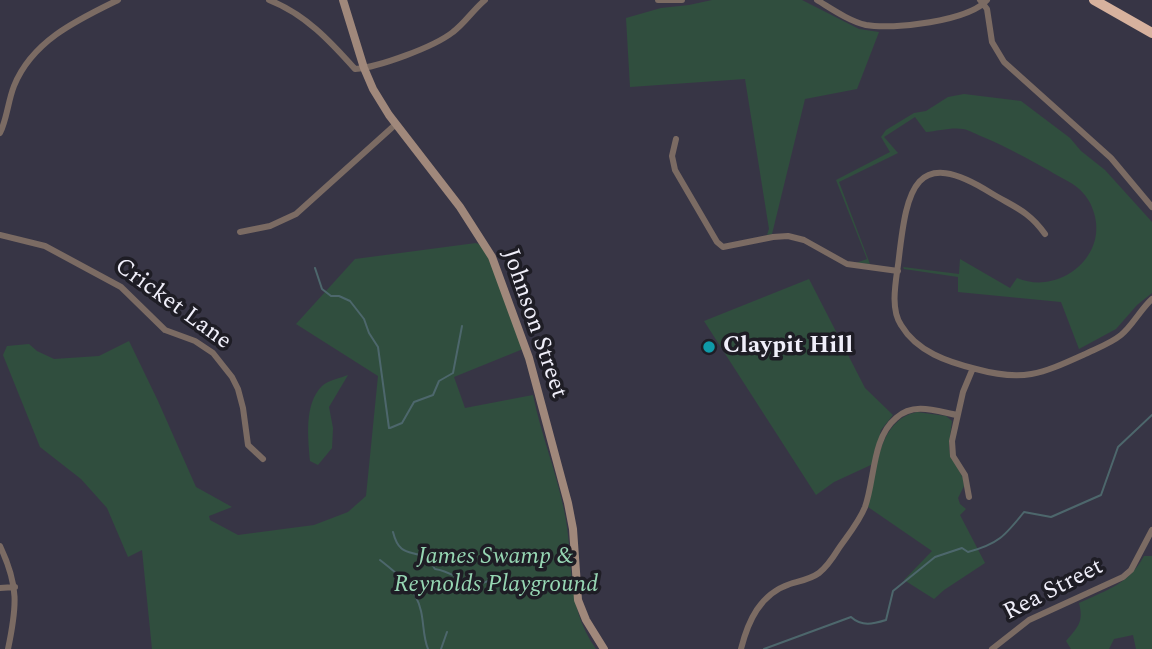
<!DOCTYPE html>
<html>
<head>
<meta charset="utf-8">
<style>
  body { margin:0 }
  canvas { display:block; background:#373545 }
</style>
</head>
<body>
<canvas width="1152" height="649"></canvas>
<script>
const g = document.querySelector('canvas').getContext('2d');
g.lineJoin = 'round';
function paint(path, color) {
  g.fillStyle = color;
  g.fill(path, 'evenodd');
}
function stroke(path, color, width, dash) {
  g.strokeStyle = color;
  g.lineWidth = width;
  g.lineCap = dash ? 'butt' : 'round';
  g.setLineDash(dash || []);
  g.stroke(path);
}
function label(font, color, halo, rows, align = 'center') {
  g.font = font + ' Spectral,serif';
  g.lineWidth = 7;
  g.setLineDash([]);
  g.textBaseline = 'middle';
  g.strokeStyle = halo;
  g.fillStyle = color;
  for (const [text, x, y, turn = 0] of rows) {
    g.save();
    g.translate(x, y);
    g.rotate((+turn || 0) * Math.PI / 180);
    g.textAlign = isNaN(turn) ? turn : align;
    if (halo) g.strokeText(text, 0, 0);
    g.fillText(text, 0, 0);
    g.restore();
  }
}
const green = new Path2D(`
  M712,0H802L859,29L879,32L857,89L805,99L772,234L767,235L769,229L745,79L630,87L626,18L661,8L689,5Z
  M964,94L1021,101L1070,138L1081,151L1105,170L1152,222V293L1137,305L1116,329L1079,349L1061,302L958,292V277L904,269L903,267L959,274L960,259L1010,288L1017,278C1059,296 1110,256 1093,210C1090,201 1085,194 1078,188C1070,181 1059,177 1050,171C1028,159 1007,147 983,137C977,135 970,130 963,129C952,127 937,131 926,132L915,117L884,137L898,153L839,182L870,264L856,263L867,259L836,180L890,152L881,137L886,130L914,113L926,111L948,97Z
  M476,243L485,247L523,349L454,377L465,408L533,395C541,434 556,471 564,510C575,560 564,603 596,649H152L142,550L128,557L107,508L81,479L40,447L3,355L7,346L29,344L37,351L54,359L99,356L129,341L158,401L196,487L232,507L209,516L210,520L238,535L314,525L348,512L366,496L378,376L296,324L355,259Z
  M809,279L865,388L893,415L881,430L873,464L834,482L816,495L704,321Z
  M348,375L329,407L333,428L332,448L318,465L310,461C308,437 304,404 322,386C328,380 341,378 348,375Z
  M917,412L946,416L952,421L949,445L950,454L963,478L964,486L958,498L960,504L966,509L960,515L985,563L944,590L934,599L904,580L932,551L868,507C876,474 877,420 917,412Z
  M1144,556H1152V649H1136L1133,635L1114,639L1109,649H1071L1066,641C1078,627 1084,622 1079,603C1107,590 1129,584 1144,556Z`);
const stream = new Path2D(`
  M315,268L322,289L331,296H339L350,301L364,319L369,333L378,347L389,428
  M390,428L402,423L414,402L433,395L439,381L453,373L462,326
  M393,532C400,560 414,548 428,560C431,562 433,566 435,569C452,571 464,585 478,584C483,584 490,580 494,578
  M380,560C398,574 416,588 421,611C424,624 423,637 428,649
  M441,649L447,632
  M764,649L851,617C862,627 873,624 886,620L893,591L935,557L962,548L968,552C998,544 1005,536 1024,512L1051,517L1101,495L1118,447L1152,415`);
const street = new Path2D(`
  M269,0C305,14 330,41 355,69C379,67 434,47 453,32C465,23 473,10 485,0
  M658,0H682
  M817,0C832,9 849,21 866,25C893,30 969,21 987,0
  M980,0L987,9L992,42L1004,62L1111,158L1152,207
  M0,133C7,119 8,101 14,86C32,41 77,20 118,0
  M676,139L672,156L675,170L717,242L723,247L773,237L788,236L804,240L847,264L898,271
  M240,232L270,226L296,214L396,124
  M1045,234C1029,211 1014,207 991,193C915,145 907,189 899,257C897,277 889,307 901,325C917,352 948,362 976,369C1023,382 1041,374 1083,355C1095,349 1110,344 1121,335C1133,325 1140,310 1152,299
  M0,235L45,246L121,287L165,330L195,341L213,353L232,377L238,389L243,408L248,445L263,459
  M969,497L965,475L953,456L952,441L963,392L973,368
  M0,546C19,586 17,606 8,649
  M0,588L15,587
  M741,649C748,621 760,594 790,584C800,581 811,579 819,573C828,566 834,556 839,548C848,535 859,522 865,507C875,479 872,438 896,418C914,402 936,411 957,415
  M992,649L1029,620L1123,577L1131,570L1152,530`);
const secondary = new Path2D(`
  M343,0L364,68L373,89L389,115L460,207L492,257L529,358L568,503L573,529L578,600L586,620L604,649`);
const highway = new Path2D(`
  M1094,0L1152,33`);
const markers = [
  [709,347,7,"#0f9aa8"]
];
const streetNames = [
  ["Cricket Lane",172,305,36],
  ["Johnson Street",533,324,71],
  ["Rea Street",1054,591,-27]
];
const poiNames = [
  ["Claypit Hill",723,347]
];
const parkNames = [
  ["James Swamp &",496,558],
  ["Reynolds Playground",496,586]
];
paint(green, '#304e3e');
stroke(stream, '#4d676c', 2);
stroke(street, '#7b6b63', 6);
stroke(secondary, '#a0887b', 8);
stroke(highway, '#d7b29e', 10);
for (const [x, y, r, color] of markers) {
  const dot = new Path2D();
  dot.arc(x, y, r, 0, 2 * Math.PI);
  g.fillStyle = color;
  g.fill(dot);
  stroke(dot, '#1e1d25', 2.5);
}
label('24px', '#f0effa', '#1e1d25', streetNames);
label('bold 24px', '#f0effa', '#1e1d25', poiNames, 'left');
label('italic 24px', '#96d6b3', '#1e1d25', parkNames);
</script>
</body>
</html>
